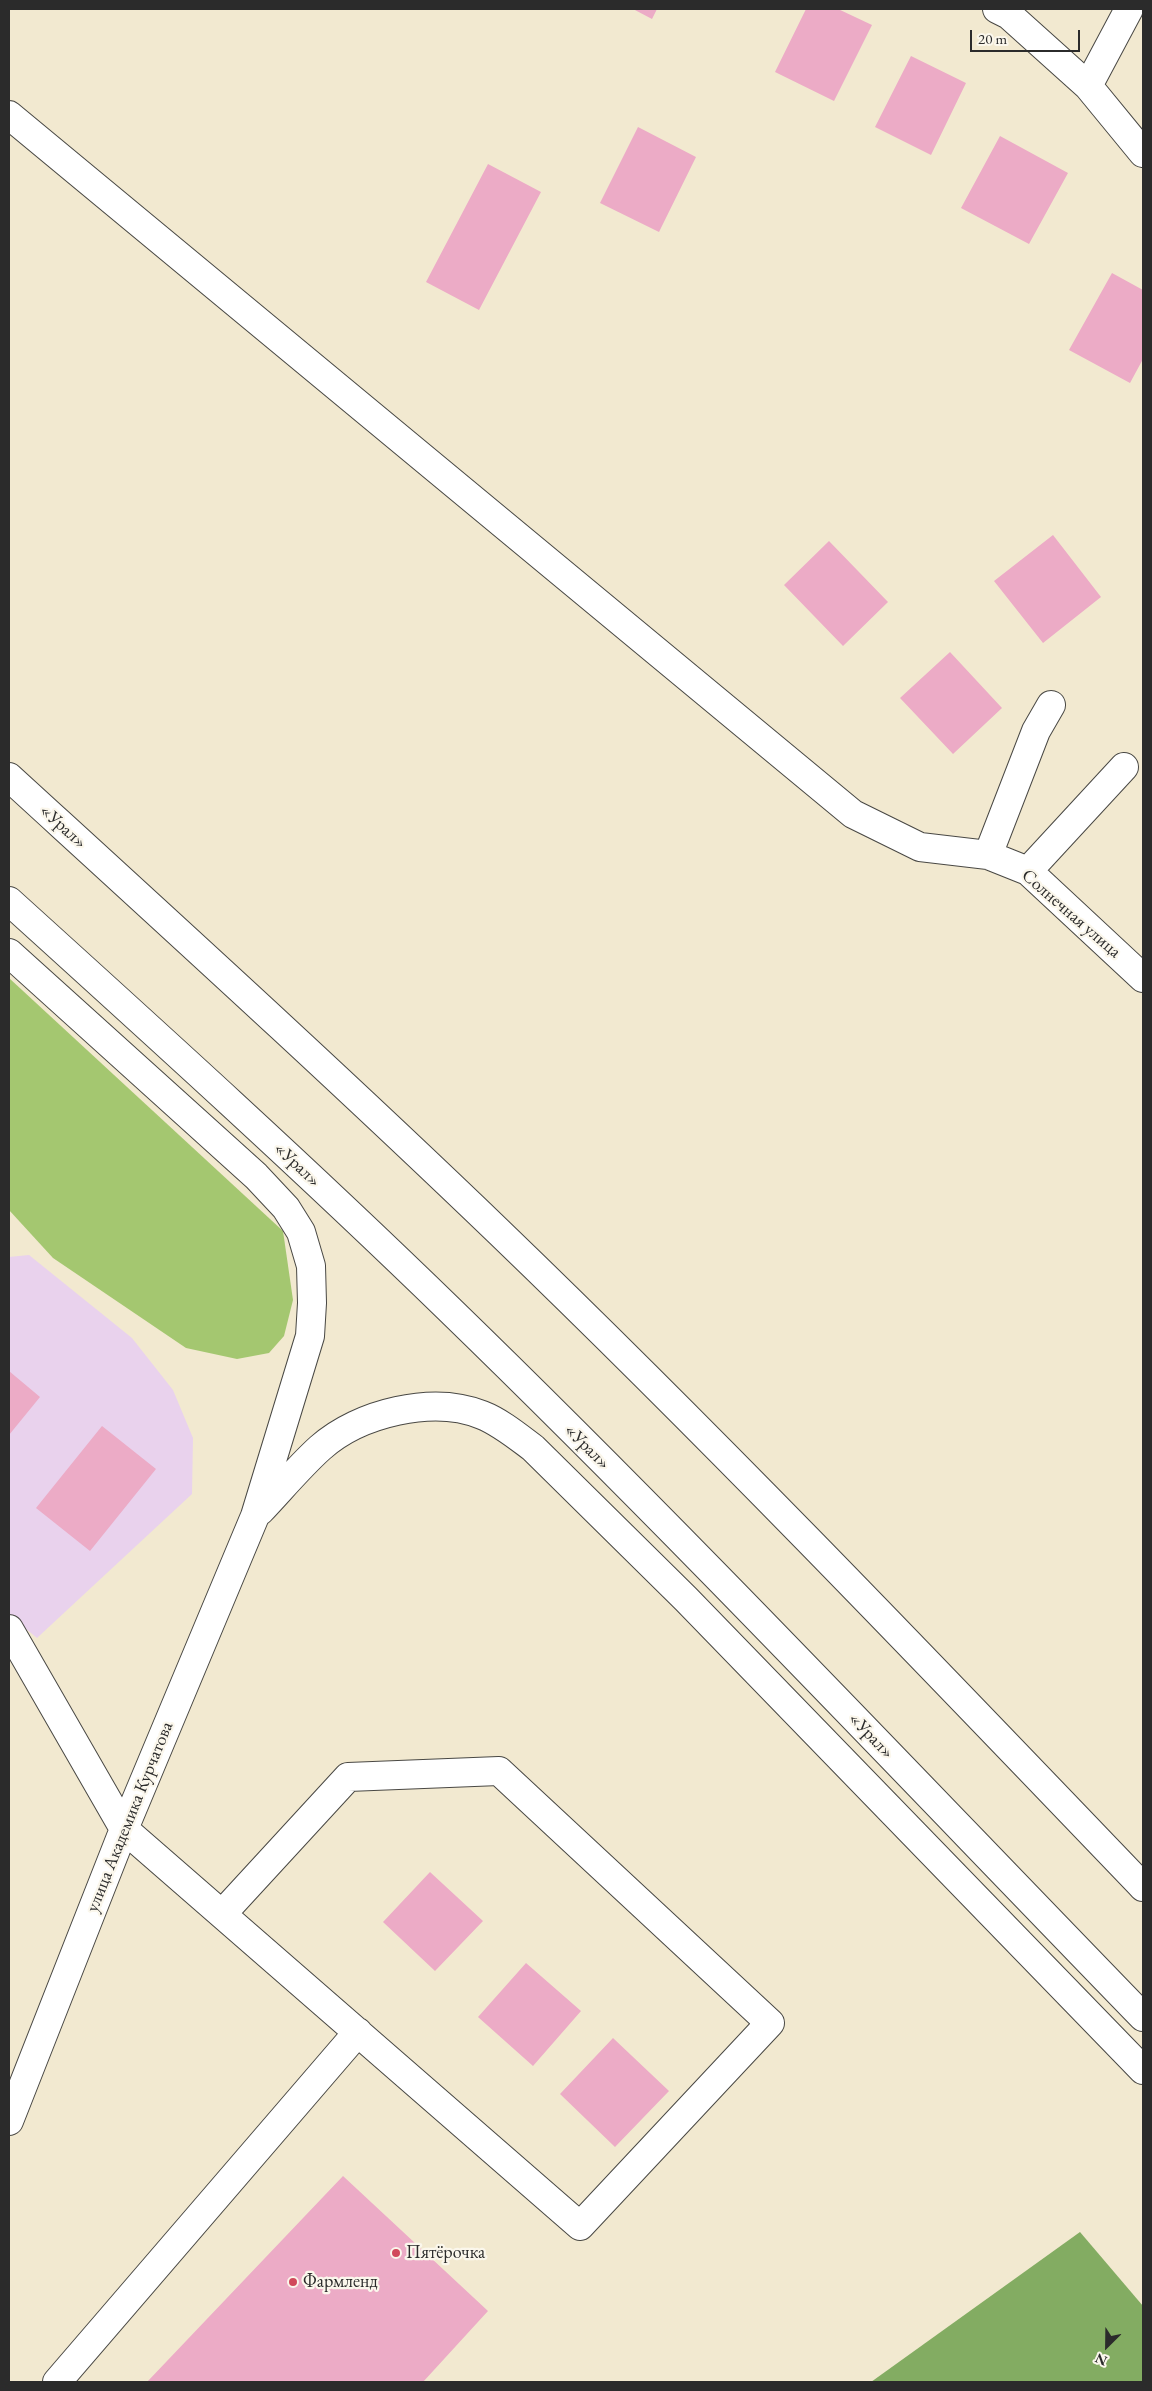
<!DOCTYPE html>
<html>
<head>
<meta charset="utf-8">
<style>
  body { margin:0 }
  #map { position:relative; width:1152px; height:2391px; overflow:hidden; background:#f2e9d0; font-family:"EB Garamond",serif }
  canvas { display:block }
  .frame { position:absolute; inset:0; border:10px solid #2b2b2b; pointer-events:none }
  .north { position:absolute; left:1082px; top:2321px; width:50px; height:50px; -webkit-text-stroke:4px #fbf7ec; paint-order:stroke; rotate:203deg; font-size:14px; font-weight:700; line-height:20px; text-align:center; color:#2b2b2b }
  .north::after { content:''; display:block; margin:auto; width:18px; height:22px; background:#2b2b2b; clip-path:polygon(50% 0,100% 100%,50% 72%,0 100%) }
  .scale { position:absolute; left:970px; top:30px; width:110px; height:22px; box-sizing:border-box; border:2px solid #2b2b2b; border-top:0; padding-left:6px; font-size:15px; line-height:18px; white-space:nowrap; color:#2b2b2b; -webkit-text-stroke:4px #fbf7ec; paint-order:stroke }
</style>
</head>
<body>
<div id="map">
<canvas width="1152" height="2391"></canvas>
<div class="frame"></div>
<div class="north">N</div>
<div class="scale">20 m</div>
</div>
<script>
const g = document.querySelector('canvas').getContext('2d');
g.lineJoin = 'round';
function paint(path, color) {
  g.fillStyle = color;
  g.fill(path, 'evenodd');
}
function stroke(path, color, width, dash) {
  g.strokeStyle = color;
  g.lineWidth = width;
  g.lineCap = dash ? 'butt' : 'round';
  g.setLineDash(dash || []);
  g.stroke(path);
}
function label(font, color, halo, rows, align = 'center') {
  g.font = font + ' "EB Garamond",serif';
  g.lineWidth = 4.5;
  g.setLineDash([]);
  g.textBaseline = 'middle';
  g.strokeStyle = halo;
  g.fillStyle = color;
  for (const [text, x, y, turn = 0] of rows) {
    g.save();
    g.translate(x, y);
    g.rotate((+turn || 0) * Math.PI / 180);
    g.textAlign = isNaN(turn) ? turn : align;
    if (halo) g.strokeText(text, 0, 0);
    g.fillText(text, 0, 0);
    g.restore();
  }
}
const built = new Path2D(`
  M29,1255L132,1338L173,1390L193,1438L192,1494L37,1638L9,1615V1257Z`);
const green = new Path2D(`
  M9,978L283,1231L293,1300L284,1336L269,1353L237,1359L186,1348L53,1258L9,1210Z`);
const forest = new Path2D(`
  M1080,2232L1143,2306V2382H871Z`);
const building = new Path2D(`
  M633,9H657L652,19Z
  M806,9H838L872,25L834,101L775,72Z
  M911,56L966,83L931,155L875,127Z
  M638,127L696,157L659,232L600,203Z
  M1000,136L1068,173L1029,244L961,208Z
  M488,164L541,192L479,310L426,282Z
  M1112,273L1143,290V359L1130,383L1069,350Z
  M1053,535L1101,597L1043,643L994,581Z
  M829,541L888,602L843,646L784,585Z
  M950,652L1002,708L953,754L900,698Z
  M9,1371L40,1397L9,1435Z
  M102,1426L156,1469L90,1551L36,1508Z
  M430,1872L483,1921L435,1971L383,1922Z
  M526,1963L581,2011L533,2066L478,2017Z
  M613,2038L669,2091L615,2147L560,2094Z
  M343,2176L488,2311L423,2382H147Z`);
const minor = new Path2D(`
  M997,9L1009,15L1088,86L1143,153
  M1088,86L1129,9
  M9,115L853,814L920,847L988,855L1028,871L1143,978
  M988,855L1036,731L1051,705
  M1028,871L1124,767
  M9,953L256,1176L286,1208L301,1232L311,1266L312,1303L310,1336L255,1516L124,1829L9,2121
  M260,1511C280,1490 299,1467 320,1448C359,1413 433,1395 482,1415C500,1422 517,1436 533,1448L686,1599L1143,2070
  M9,1629L124,1829L580,2226L770,2023L499,1771L348,1777L222,1914
  M57,2382L358,2032`);
const highway = new Path2D(`
  M9,777C174,928 339,1078 500,1233C720,1445 931,1666 1143,1887
  M9,901C157,1035 305,1169 449,1309C686,1539 913,1780 1143,2017`);
const markers = [
  [396,2253,5,"#d1495b"],
  [293,2282,5,"#d1495b"]
];
const streetNames = [
  ["«Урал»",63,827,42],
  ["Солнечная улица",1071,914,41],
  ["«Урал»",297,1165,43],
  ["«Урал»",587,1447,45],
  ["«Урал»",871,1736,46],
  ["улица Академика Курчатова",130,1817,-68]
];
const poiNames = [
  ["Пятёрочка",406,2253],
  ["Фармленд",303,2282]
];
paint(built, '#e9d2ed');
paint(green, '#a4c770');
paint(forest, '#83ac62');
paint(building, '#ecabc6');
stroke(minor, '#494844', 30);
stroke(highway, '#494844', 30);
stroke(minor, '#fff', 28);
stroke(highway, '#fff', 28);
for (const [x, y, r, color] of markers) {
  const dot = new Path2D();
  dot.arc(x, y, r, 0, 2 * Math.PI);
  g.fillStyle = color;
  g.fill(dot);
  stroke(dot, '#fbf7ec', 2);
}
label('18px', '#2b2b2b', '#fbf7ec', streetNames);
label('18px', '#2b2b2b', '#fbf7ec', poiNames, 'left');
</script>
</body>
</html>
